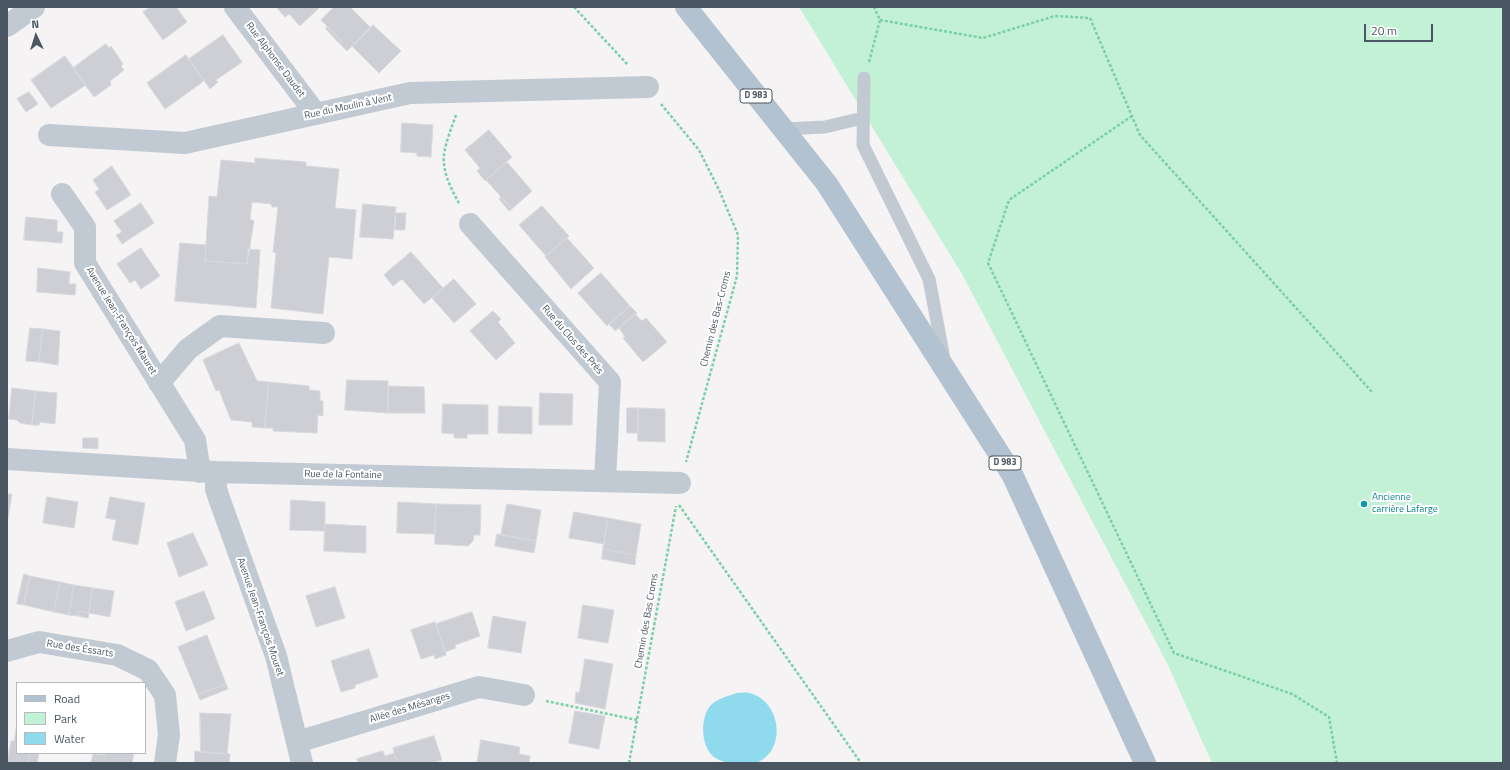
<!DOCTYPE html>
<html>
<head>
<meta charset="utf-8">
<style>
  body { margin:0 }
  #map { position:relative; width:1510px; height:770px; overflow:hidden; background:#f5f3f3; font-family:"Titillium Web",sans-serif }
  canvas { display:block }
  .frame { position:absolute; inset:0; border:8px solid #4a5661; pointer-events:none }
  .legend { position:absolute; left:16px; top:682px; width:130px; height:72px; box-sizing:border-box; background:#fff; border:1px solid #b7bbc0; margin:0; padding:5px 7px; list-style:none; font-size:12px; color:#4a5661 }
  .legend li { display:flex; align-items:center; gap:8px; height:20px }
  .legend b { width:20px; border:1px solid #b7bbc0 }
  .north { position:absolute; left:16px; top:16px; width:40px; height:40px; -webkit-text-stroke:3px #fff; paint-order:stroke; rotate:356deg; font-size:11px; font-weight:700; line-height:16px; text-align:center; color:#4a5661 }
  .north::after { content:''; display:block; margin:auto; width:14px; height:18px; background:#4a5661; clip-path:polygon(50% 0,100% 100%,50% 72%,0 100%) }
  .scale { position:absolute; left:1364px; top:24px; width:69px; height:18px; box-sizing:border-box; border:2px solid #4a5661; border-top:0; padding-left:5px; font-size:12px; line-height:14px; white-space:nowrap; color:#4a5661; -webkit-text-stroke:3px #fff; paint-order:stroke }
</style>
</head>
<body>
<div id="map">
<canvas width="1510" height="770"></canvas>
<div class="frame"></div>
<ul class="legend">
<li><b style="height:5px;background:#b3c2d1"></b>Road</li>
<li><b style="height:11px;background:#c3f1d5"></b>Park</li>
<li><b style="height:11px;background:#90daee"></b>Water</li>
</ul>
<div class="north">N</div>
<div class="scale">20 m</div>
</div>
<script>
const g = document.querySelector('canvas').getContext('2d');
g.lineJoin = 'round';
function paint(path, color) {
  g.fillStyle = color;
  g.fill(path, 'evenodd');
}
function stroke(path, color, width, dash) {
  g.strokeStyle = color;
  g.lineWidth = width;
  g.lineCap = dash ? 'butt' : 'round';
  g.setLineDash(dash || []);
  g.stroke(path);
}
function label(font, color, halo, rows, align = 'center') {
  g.font = font + ' "Titillium Web",sans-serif';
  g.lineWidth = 4;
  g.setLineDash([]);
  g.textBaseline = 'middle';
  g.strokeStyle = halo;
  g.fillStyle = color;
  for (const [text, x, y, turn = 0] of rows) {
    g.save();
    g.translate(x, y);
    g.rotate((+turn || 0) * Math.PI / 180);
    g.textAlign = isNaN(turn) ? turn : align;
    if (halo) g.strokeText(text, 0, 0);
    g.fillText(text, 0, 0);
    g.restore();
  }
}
const green = new Path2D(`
  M799,7H1503V763H1212L1168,665L962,274Z`);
const water = new Path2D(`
  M737,693C741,693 745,692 749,693C781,700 788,751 756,763C751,764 745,763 740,763C731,763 725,763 717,759C700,750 699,716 712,704C719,698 728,696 737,693Z`);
const building = new Path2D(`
  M151,7H176L187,22L163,40L143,12Z
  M279,7H320L300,26L289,14L285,17L277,8Z
  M334,7H350L371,28L347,51L339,43L342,41L321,20Z
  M373,25L401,51L379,73L352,46Z
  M327,27L342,41L339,43L326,29Z
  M223,35L242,62L216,80L218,82L210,89L189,59Z
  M106,44L109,48L111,46L123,64L121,66L124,70L110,81L111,85L94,97L73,68Z
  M186,55L204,81L165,109L147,83Z
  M65,56L86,85L51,108L31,80Z
  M29,92L38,104L26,112L17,99Z
  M402,123L433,125L431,157L417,156V153L401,152Z
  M489,130L512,157L485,181L477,171L480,168L465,150Z
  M255,158L306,162V166L339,169L335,208L356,210L352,259L329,257L323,314L271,308L276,253L273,252L278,207H272L271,204L252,202L250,219L254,221L247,264L205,261L209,196L217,197L221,160L255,163Z
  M507,162L532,191L512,209L486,180Z
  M112,166L131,195L107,210L95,192L99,189L93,180Z
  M501,197L512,209L509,211L499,199Z
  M141,203L154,223L122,244L116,235L122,232L114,221Z
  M363,204L396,207L393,239L360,237Z
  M542,206L569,236L546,256L519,225Z
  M396,213H406L405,230H395Z
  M26,217L57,220V232H63L62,243L24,240Z
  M567,238L594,268L571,289L545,257Z
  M180,243L206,245L205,261L247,264L248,249L260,250L256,308L175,301Z
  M141,248L160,276L141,289L135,280L130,283L117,264Z
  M411,252L443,288L424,304L402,279L393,286L384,275Z
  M38,268L70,272L69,284H76L75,295L37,292Z
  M601,273L630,306L607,326L578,293Z
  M454,279L476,304L454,323L432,298Z
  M630,306L637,313L615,331L609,324Z
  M493,311L501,319L498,322L515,343L496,360L470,331Z
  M635,314L642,321L646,318L667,342L643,362L623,338L625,337L619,328Z
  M30,328L43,329L39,362L26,361Z
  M43,329L60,331L58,365L39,362Z
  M239,343L257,381L269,382L265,428L252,427V422L231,420L219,390L216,391L203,360Z
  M347,380L388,381V413L345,410Z
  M269,382L309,386V390L320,391V401H323V416L318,415L317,433L273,431V428H265Z
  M389,386L424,387L425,413H388Z
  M12,388L36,391L32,425L20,423L17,420L9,419Z
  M36,391L57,393L55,424L40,422L39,425H32Z
  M540,393L573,394L572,425H539Z
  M443,404L488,405V434H467V438H454V434L442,433Z
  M499,406L532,407V434L498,433Z
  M627,408H638V433H627Z
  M638,408L665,409V442L638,441Z
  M83,438H98V449L83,448Z
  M7,494H12L8,519H7Z
  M47,497L78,502L74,528L43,523Z
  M110,497L145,503L138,545L112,540L116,520L106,518Z
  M291,500L325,502V531L290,530Z
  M398,502L436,504L435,534L397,533Z
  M436,504L481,505L480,535H474L473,541L468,546L435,544Z
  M507,504L541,510L536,541L501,535Z
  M574,512L608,518L604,544L569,538Z
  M608,518L641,524L636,555L603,549Z
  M325,524L366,526V553L324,551Z
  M193,533L208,565L179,577L167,543Z
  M497,534L536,541L534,553L495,546Z
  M603,549L636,555L635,565L602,559Z
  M24,574L30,576L24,605L17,604Z
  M30,576L60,582L54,612L24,605Z
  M60,582L74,585L69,615L54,612Z
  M74,585L93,588L89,613L79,611L78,616L69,615Z
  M335,587L345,618L316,627L306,596Z
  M93,588L114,591L110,617L89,613Z
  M204,591L215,619L186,631L175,602Z
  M583,605L614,610L608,643L578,638Z
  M79,611L89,613L88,618L78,616Z
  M472,612L480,636L455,645L456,648L445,652L436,624Z
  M493,616L526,622L521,653L488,648Z
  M435,622L446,655L435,659L434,655L421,659L411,630Z
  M207,635L226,684L198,695L178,647Z
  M369,649L378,677L355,685V688L341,692L331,661Z
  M585,659L613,664L605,709L575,703L576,692L579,693Z
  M226,684L228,689L200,700L198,695Z
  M575,711L605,716L599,749L569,743Z
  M200,713L231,714L227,754L201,752Z
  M16,729L17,753H30L28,763H7L11,741H14Z
  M434,736L442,760L431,763H397L393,748Z
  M481,740L520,747L519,754L530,756L529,763H477Z
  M195,751L230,754L229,763H195Z
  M383,751L385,756L394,753L397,763H358L357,759Z
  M30,753H39L37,763H28Z
  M105,753H134L132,763H91L93,754L105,755Z`);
const path = new Path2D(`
  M574,7L628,65
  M880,20L983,38L1055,16L1090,18L1140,135L1372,392
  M869,62L880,20L874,7
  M661,104L699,150L720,192L738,235L737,276L686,462
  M456,115C452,127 442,150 444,163C445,178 453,192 460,205
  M1132,116L1009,200L988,263L1174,653L1292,694L1329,717L1337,763
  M679,505L861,763
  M546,701L637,720
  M629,763L676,506`);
const service = new Path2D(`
  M864,78L863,145L929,279L944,359
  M783,129L825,127L863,118`);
const minor = new Path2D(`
  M235,7L316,114
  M7,26L34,7
  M49,135L185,143L410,93L648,87
  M62,194L85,227V263L195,440L200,472
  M470,224L610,382L605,480
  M159,383L188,349L220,326L324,333
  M7,459L216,472L680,483
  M216,472V489L220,501L276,656L302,763
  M7,651L39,642L117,655L148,670L165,695L169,735L165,763
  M297,742L479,687L524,695`);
const primary = new Path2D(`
  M686,7L827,184L1012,474L1145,763`);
const markers = [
  [1364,504,4,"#0f9aa8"]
];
const shields = [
  [756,96,32],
  [1005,463,32]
];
const shieldNames = [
  ["D 983",756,96],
  ["D 983",1005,463]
];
const streetNames = [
  ["Rue Alphonse Daudet",275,60,53],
  ["Rue du Moulin à Vent",348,107,-12],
  ["Chemin des Bas-Croms",716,319,-76],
  ["Avenue Jean-François Mauret",121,321,58],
  ["Rue du Clos des Prés",572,340,49],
  ["Rue de la Fontaine",343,475,1],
  ["Avenue Jean-François Mouret",260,617,71],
  ["Chemin des Bas Croms",647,621,-80],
  ["Rue des Éssarts",80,649,9],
  ["Allée des Mésanges",410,708,-17]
];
const cultureNames = [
  ["Ancienne",1372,498],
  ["carrière Lafarge",1372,510]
];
paint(green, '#c3f1d5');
paint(water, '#90daee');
paint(building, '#cdcfd5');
stroke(building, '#d7d9de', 1);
stroke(path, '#7ad0a6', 2.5, [3, 2]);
stroke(service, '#c1cad2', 13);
stroke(minor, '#c1cad2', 22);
stroke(primary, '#b3c2d1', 22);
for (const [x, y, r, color] of markers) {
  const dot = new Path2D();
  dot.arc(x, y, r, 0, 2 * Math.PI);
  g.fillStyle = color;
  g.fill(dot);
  stroke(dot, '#fff', 1.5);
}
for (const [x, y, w] of shields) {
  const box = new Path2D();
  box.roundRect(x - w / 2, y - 7, w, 14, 3);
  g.fillStyle = '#fff';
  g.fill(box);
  stroke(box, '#4a5661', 1);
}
label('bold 9px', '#4a5661', null, shieldNames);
label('10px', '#4a5661', '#fff', streetNames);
label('10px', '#0d838f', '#fff', cultureNames, 'left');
</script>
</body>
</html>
